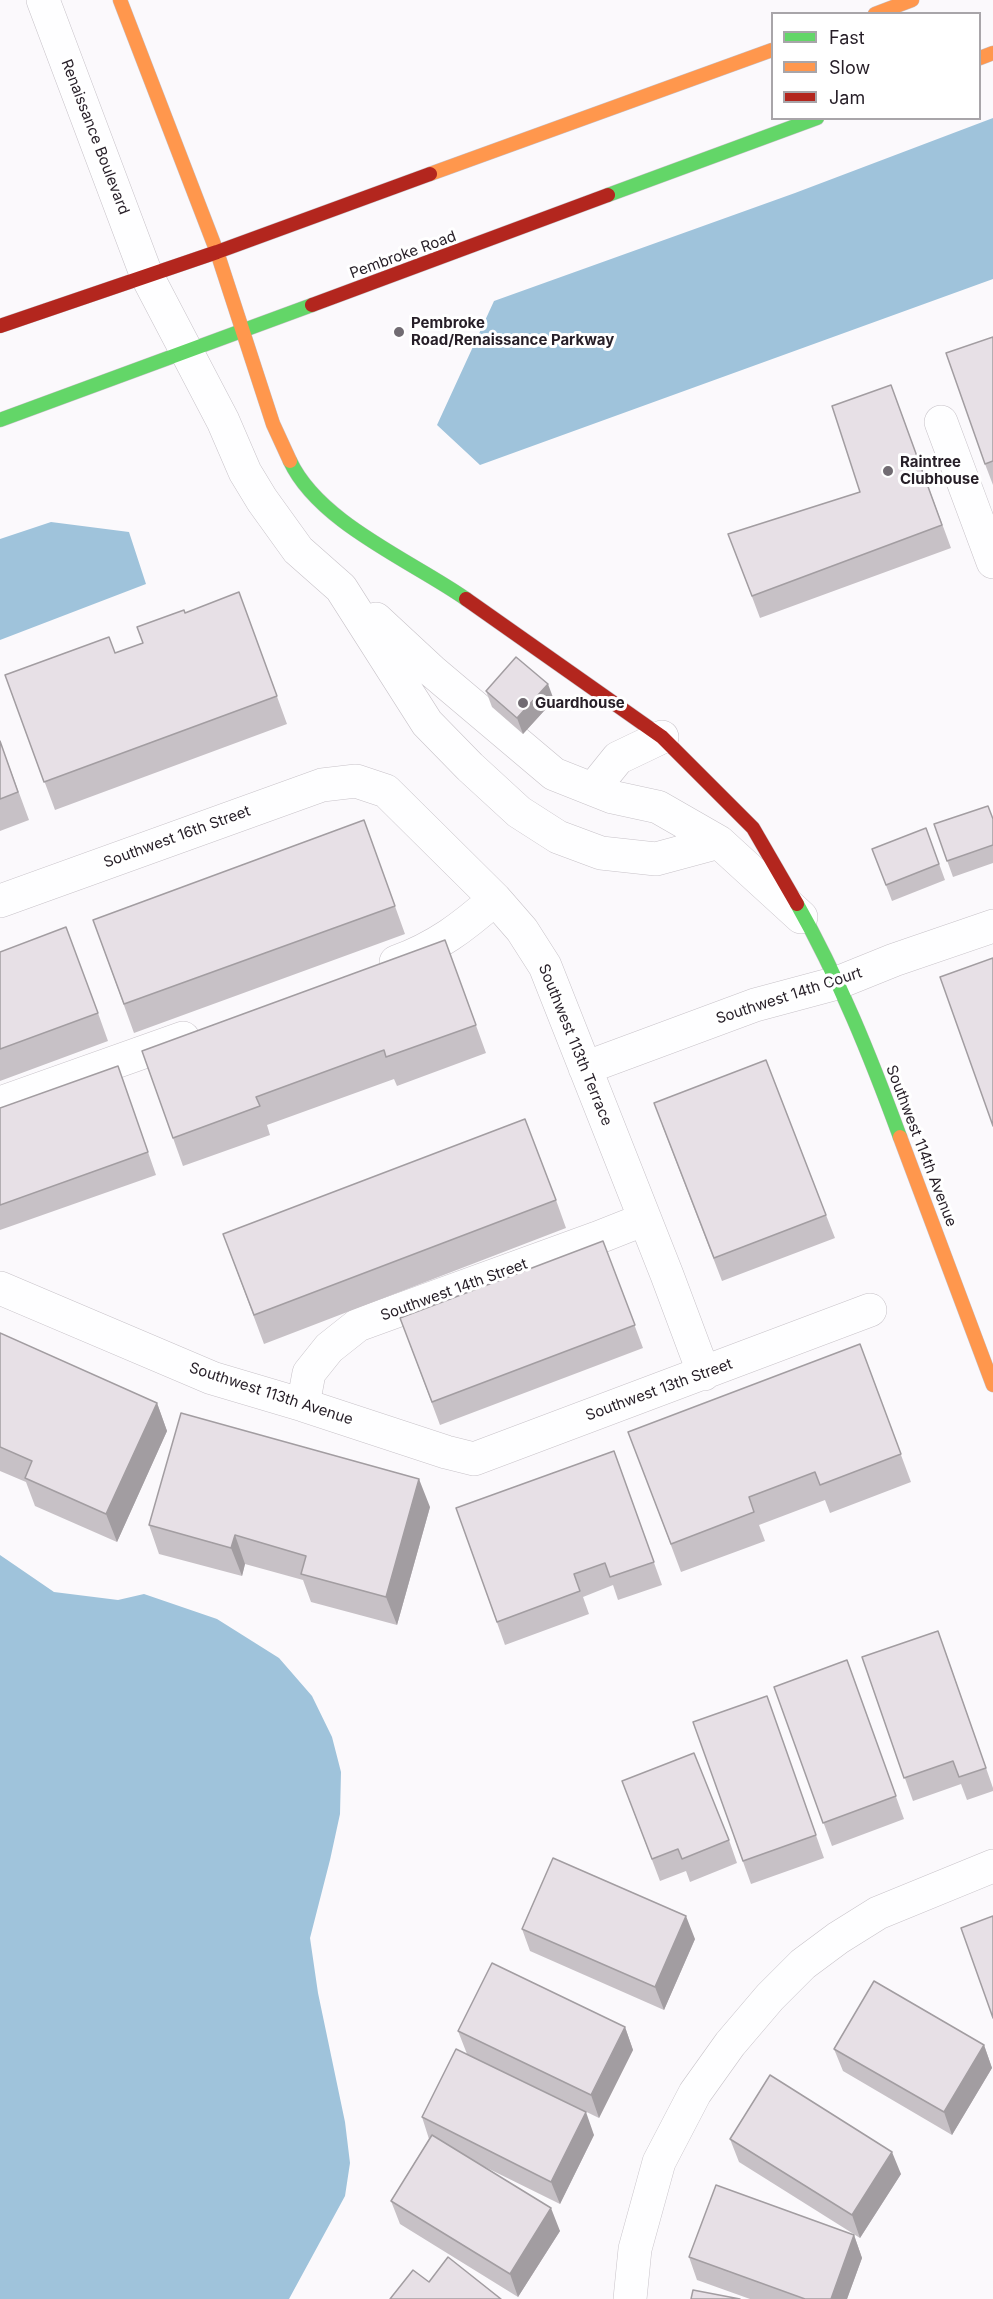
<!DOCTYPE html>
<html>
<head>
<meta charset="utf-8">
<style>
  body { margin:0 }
  #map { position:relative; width:993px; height:2299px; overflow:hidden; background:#fbf9fc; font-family:Inter,sans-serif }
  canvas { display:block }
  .legend { position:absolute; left:771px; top:12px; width:210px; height:108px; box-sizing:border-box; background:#fff; border:2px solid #a8a5a9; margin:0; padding:8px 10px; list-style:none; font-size:18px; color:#261e27 }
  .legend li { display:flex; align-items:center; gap:12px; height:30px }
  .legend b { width:30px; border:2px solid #a8a5a9 }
</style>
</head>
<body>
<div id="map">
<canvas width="993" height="2299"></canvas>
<ul class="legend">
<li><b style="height:8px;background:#63d668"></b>Fast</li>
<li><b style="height:8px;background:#ff974d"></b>Slow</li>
<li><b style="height:8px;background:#b3261e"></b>Jam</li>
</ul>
</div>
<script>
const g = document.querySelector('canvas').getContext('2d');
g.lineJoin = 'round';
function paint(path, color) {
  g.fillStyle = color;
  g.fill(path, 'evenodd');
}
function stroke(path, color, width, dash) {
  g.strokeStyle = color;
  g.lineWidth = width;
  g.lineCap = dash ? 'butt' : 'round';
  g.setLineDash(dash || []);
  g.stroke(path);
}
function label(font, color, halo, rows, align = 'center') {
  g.font = font + ' Inter,sans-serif';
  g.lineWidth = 6;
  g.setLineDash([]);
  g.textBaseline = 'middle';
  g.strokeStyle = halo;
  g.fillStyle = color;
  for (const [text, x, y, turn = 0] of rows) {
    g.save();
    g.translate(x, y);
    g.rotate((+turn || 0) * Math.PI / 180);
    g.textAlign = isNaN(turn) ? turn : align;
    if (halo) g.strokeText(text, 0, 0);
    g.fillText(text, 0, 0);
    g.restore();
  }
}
const water = new Path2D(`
  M993,118V279L480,465L437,425L494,301L795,193Z
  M51,522L129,532L146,584L0,640V539Z
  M0,1555L54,1592L118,1600L144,1594L217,1619L279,1658L312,1696L332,1737L341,1772L340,1814L330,1860L310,1938L318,1993L345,2122L350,2163L345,2196L289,2299H0Z`);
const street = new Path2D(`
  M43,0L146,274L223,421L245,472L262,500L298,550L341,588L427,723L470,767L519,812L558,837L601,853L656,859L719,842L801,917
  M941,422L993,562
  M376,619L432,671L554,774L612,797L658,807L719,842
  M593,789L618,758L662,737
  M0,901L322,785L356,781L386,791L495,899L522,930L545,966L667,1275L704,1374
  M396,962C437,947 463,927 495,899
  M585,1068L755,1005L837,983L894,960L993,926
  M0,1103L183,1038
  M0,1288L212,1378L303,1405L446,1452L474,1459L870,1310
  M303,1405L309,1373L329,1348L358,1325L597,1238L645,1219
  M630,2299L635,2249L659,2162L695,2093L730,2044L770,1997L803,1964L838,1938L878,1913L993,1866`);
const fast = new Path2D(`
  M608,195L817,118
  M0,420L312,305
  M290,461C319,523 412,561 466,599
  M797,904C839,978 871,1058 900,1137`);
const slow = new Path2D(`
  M120,0L217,252L273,424L290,461
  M875,14L912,0
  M980,58L993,53
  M430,174L772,50
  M900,1137L993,1385`);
const jam = new Path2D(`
  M312,305L608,195
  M0,326L217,252L430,174
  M466,599L662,737L753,828L797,904`);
const wall = new Path2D(`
  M993,337V485L985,464Z
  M891,385L951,548L760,618L737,557L860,492Z
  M239,592L287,724L55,810L5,675L115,653L143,643L137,627L185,613Z
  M486,691L554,700L523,734L492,707Z
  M0,741L29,820L0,831Z
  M993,819V863L953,877L934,824Z
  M364,820L405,934L134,1033L93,920Z
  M926,828L945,880L892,901L872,849Z
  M445,940L486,1053L397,1086L394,1079L267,1125L270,1135L183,1166L142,1051Z
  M0,952L98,1013L108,1041L0,1081Z
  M118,1066L156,1175L0,1230V1108Z
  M662,1125L826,1215L835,1238L722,1281Z
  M556,1200L566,1228L264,1344L223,1234Z
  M603,1241L643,1348L440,1425L400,1318Z
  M0,1333L157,1403L167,1431L117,1542L35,1506L26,1482L0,1471Z
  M860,1344L911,1482L830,1513L825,1500L759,1525L765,1541L681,1572L639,1460Z
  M614,1451L662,1585L618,1600L613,1585L583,1597L589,1614L505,1645L456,1508Z
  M430,1507L397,1625L311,1602L303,1580L245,1564L242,1576L159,1554L149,1525Z
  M946,1653L993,1788V1791L967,1800L961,1784L913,1801L862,1657Z
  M847,1660L904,1819L832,1846L774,1687Z
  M767,1696L824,1858L751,1884L693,1722Z
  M622,1781L729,1840L737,1863L690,1882L686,1871L660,1881Z
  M522,1929L695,1939L664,2010L530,1951Z
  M625,2027L633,2050L599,2118L502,2071L594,2135L560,2204L481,2165L560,2231L518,2297L400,2224L391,2201L429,2139L422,2117L467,2054L458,2031Z
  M984,2045L992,2068L952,2135L843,2071L834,2049Z
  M730,2139L901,2174L860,2238L739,2162Z
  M854,2235L862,2258L847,2299H750L697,2280L689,2257Z`);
const shadedWall = new Path2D(`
  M548,684L554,700L523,734L517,718Z
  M157,1403L167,1431L117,1542L106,1514Z
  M419,1479L430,1507L397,1625L386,1597Z
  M235,1535L245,1564L242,1576L231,1548Z
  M686,1916L695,1939L664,2010L655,1987Z
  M625,2027L633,2050L599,2118L591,2095Z
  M984,2045L992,2068L952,2135L944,2112Z
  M586,2112L594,2135L560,2204L551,2182Z
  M892,2152L901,2174L860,2238L852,2215Z
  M551,2208L560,2231L518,2297L510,2274Z
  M854,2235L862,2258L847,2299H831Z`);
const building = new Path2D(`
  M993,337V461L985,464L946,353Z
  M891,385L942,525L752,596L728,534L860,492L832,406Z
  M239,592L277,696L44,782L5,675L109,637L115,653L143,643L137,627L184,610L185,613Z
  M516,657L548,684L517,718L486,691Z
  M0,741L18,792L0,799Z
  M988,806L993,819V845L947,861L934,824Z
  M364,820L395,906L124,1004L93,920Z
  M926,828L939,864L886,885L872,849Z
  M66,927L98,1013L0,1049V952Z
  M445,940L476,1025L386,1057L384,1050L256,1097L260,1106L173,1138L142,1051Z
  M993,958V1126L940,977Z
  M766,1060L826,1215L714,1258L654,1103Z
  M118,1066L148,1152L0,1205V1108Z
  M525,1119L556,1200L254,1315L223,1234Z
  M603,1241L635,1325L432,1402L400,1318Z
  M0,1333L157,1403L106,1514L25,1478L32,1461L0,1447Z
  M860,1344L901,1454L820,1485L815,1472L749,1497L754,1512L671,1544L628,1432Z
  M181,1413L419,1479L386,1597L301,1574L306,1556L235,1535L231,1548L149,1525Z
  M614,1451L654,1562L610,1577L605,1563L574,1574L580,1591L497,1622L456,1508Z
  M938,1631L986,1768L959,1777L953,1761L904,1778L862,1657Z
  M847,1660L896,1796L823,1823L774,1687Z
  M767,1696L816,1835L743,1861L693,1722Z
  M694,1753L729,1840L682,1859L678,1849L652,1859L622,1781Z
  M553,1858L686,1916L655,1987L522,1929Z
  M993,1916V2018L961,1928Z
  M492,1963L625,2027L591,2095L458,2031Z
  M874,1981L984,2045L944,2112L834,2049Z
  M456,2049L586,2112L551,2182L422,2117Z
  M770,2075L892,2152L852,2215L730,2139Z
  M432,2135L551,2208L510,2274L391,2201Z
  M716,2185L854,2235L831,2299H805L689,2257Z
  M448,2257L501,2299H390L413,2270L429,2282Z
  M693,2290L740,2299H691Z`);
const markers = [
  [399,332,6,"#716b72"],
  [888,471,6,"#716b72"],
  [523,703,6,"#716b72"]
];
const streetNames = [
  ["Renaissance Boulevard",95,137,69],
  ["Pembroke Road",403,255,-20],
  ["Southwest 16th Street",177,837,-20],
  ["Southwest 14th Court",789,996,-18],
  ["Southwest 113th Terrace",575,1045,68],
  ["Southwest 114th Avenue",921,1146,69],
  ["Southwest 14th Street",454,1290,-20],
  ["Southwest 13th Street",659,1390,-20],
  ["Southwest 113th Avenue",271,1394,18]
];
const poiNames = [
  ["Pembroke",411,323],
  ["Road/Renaissance Parkway",411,340],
  ["Raintree",900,462],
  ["Clubhouse",900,479],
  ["Guardhouse",535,703]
];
paint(water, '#9fc3db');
stroke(street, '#c7c2c8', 34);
stroke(fast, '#c7c2c8', 15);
stroke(slow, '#c7c2c8', 15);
stroke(jam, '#c7c2c8', 15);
stroke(street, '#fefeff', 33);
stroke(fast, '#63d668', 14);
stroke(slow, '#ff974d', 14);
stroke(jam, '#b3261e', 14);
paint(wall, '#c7c1c6');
paint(shadedWall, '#a29da1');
paint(building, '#e7e0e6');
stroke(building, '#a29da1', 1.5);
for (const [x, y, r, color] of markers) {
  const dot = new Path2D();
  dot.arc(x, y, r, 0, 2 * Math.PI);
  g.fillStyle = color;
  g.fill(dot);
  stroke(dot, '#fff', 2);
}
label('15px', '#261e27', '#fff', streetNames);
label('bold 15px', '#261e27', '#fff', poiNames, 'left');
</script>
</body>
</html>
